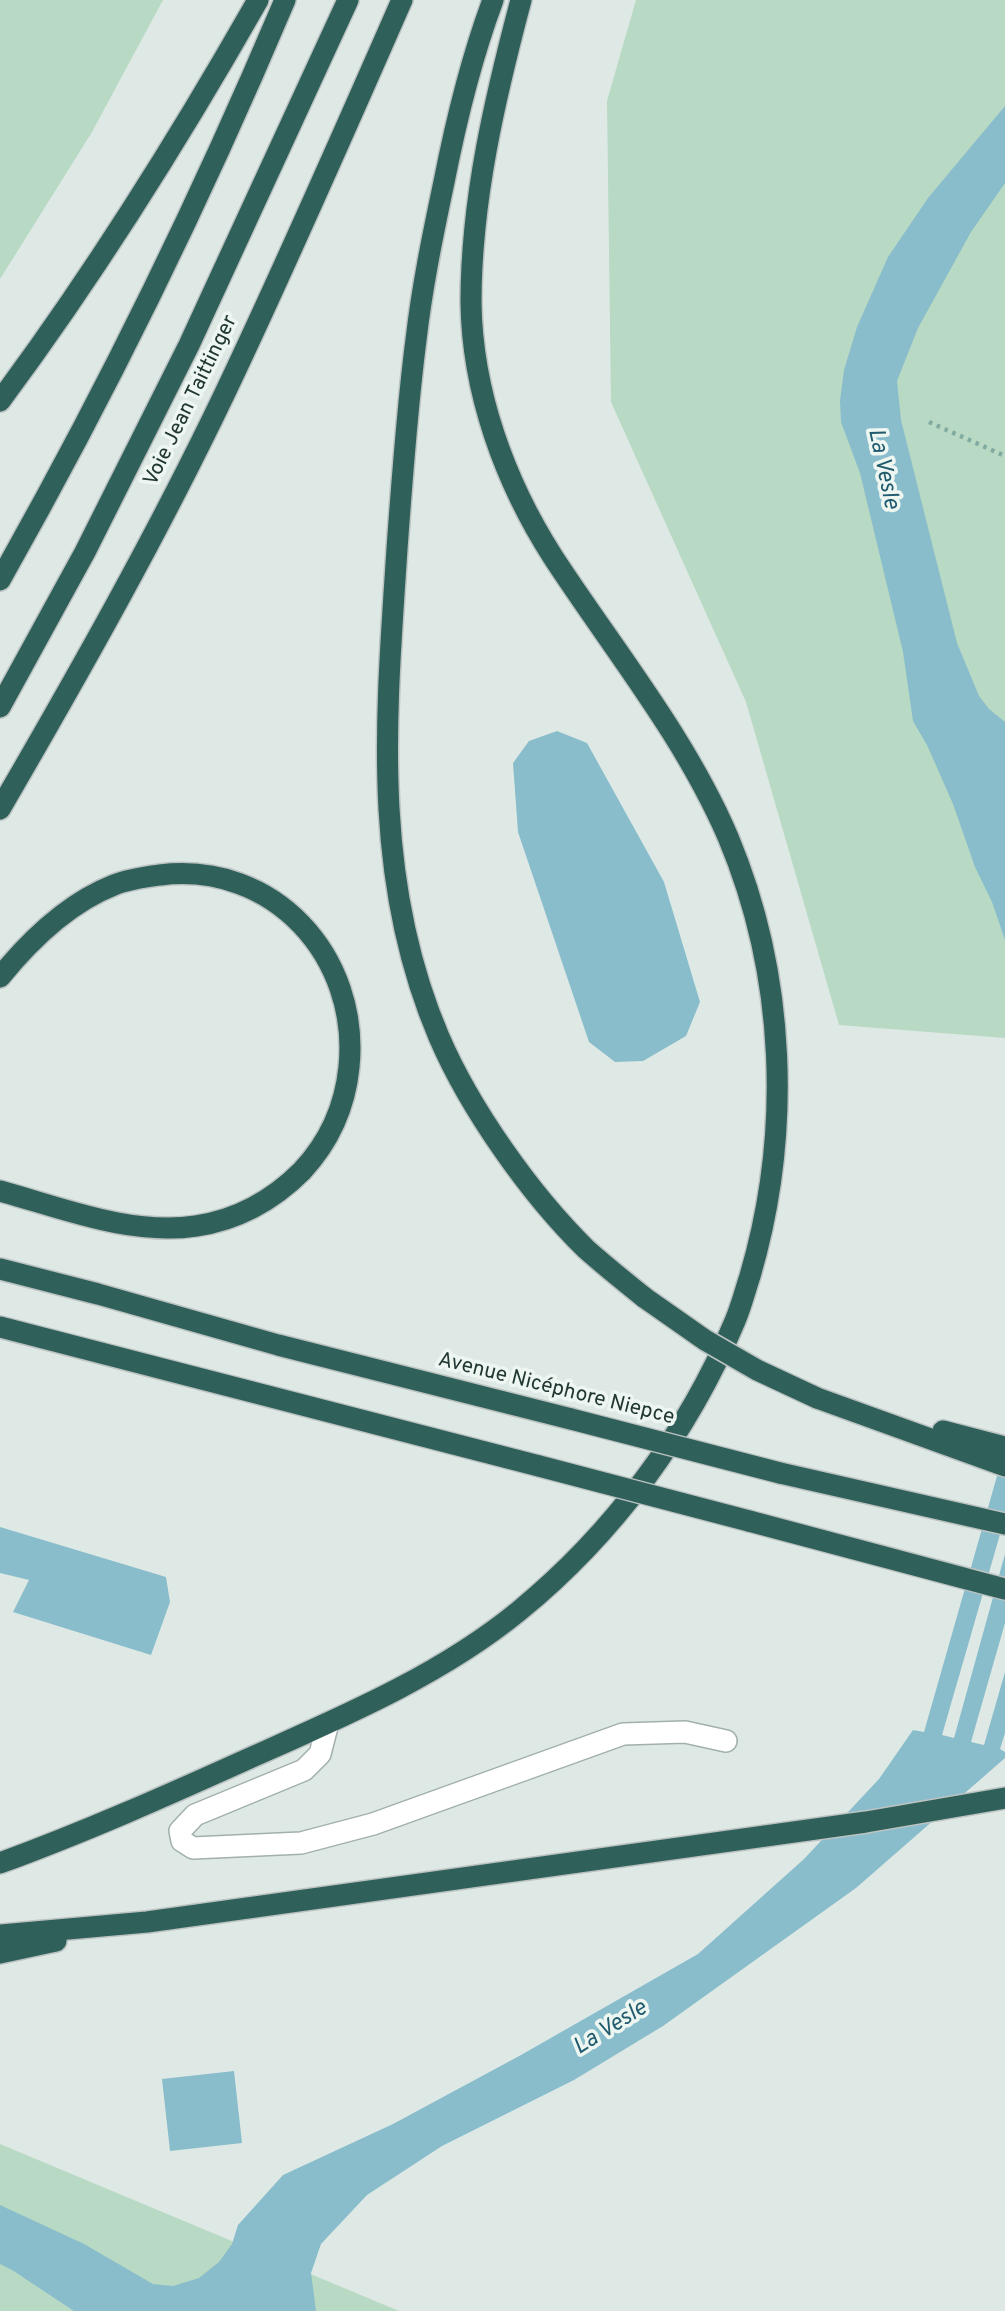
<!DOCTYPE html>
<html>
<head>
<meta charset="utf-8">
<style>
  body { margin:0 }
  canvas { display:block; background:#dee9e5 }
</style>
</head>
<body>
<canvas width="1005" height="2311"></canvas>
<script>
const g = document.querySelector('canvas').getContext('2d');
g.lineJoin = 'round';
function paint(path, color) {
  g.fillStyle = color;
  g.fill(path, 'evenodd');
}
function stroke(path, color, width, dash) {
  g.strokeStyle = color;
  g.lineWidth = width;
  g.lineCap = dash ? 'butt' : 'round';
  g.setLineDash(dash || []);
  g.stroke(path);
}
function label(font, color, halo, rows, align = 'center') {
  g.font = font + ' Overpass,sans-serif';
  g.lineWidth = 7;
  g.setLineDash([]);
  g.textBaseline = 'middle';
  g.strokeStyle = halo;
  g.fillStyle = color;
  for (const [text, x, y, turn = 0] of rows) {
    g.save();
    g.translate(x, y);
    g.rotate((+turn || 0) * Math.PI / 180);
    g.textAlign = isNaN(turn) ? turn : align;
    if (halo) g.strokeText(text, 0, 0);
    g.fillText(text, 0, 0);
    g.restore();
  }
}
const green = new Path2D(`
  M0,0H163L92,132L0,279Z
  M636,0H1005V1038L839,1025L746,702L611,402L607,101Z
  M0,2144L399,2311H0Z`);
const water = new Path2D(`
  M1005,106V183L971,232L918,328L897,381L901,420L957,643L979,696L989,709L1005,722V940L992,902L975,867L953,804L927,745L913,721L903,652L860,473L841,422L840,401L844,370L857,327L888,257L928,198Z
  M557,731L587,743L664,882L700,1002L686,1036L643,1061L615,1062L589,1042L518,832L513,763L529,741Z
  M1005,1448V1517L942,1735L954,1738L1005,1554V1623L971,1742L984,1745L1005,1672V1733L1000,1749L1005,1752V1758L856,1888L663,2026L574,2080L442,2146L367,2195L321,2244L311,2273L316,2311H74L12,2270L0,2264V2205L84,2244L153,2284L173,2286L199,2278L219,2262L232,2244L238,2225L283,2175L393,2124L521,2055L698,1954L804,1859L879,1779L913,1730L924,1732Z
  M0,1527L166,1577L170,1602L151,1655L13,1612L29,1580L0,1573Z
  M234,2071L242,2143L170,2151L162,2079Z`);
const path = new Path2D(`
  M929,422L1005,456`);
const minor = new Path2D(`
  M328,1723L320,1754L304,1770L195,1815L180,1831L182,1841L193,1848L301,1843L373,1824L623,1734L685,1732L726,1741`);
const highway = new Path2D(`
  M493,0C471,59 456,121 444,182C433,234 422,287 416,340C407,409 402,479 397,549C386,716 371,878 439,1037C470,1109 530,1194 586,1249C605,1266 625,1282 645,1298
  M0,401C95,273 179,139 258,0
  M0,580C106,393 201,199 285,0
  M0,707L85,552L189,345L348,0
  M0,809C79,673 156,537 224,395C286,265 344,132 402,0
  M0,977C31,939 68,903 114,885C129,879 145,877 160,875C274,861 360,957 349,1067C345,1107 329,1142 302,1171C273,1200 237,1220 196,1226C131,1236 62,1208 0,1191
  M0,1269L98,1294L278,1345L571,1419
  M0,1327L539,1466
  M817,1398L1005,1466
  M943,1431L1005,1447
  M780,1473L1005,1524
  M749,1521L1005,1589
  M0,1863C85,1832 168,1795 250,1758C342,1717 441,1675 519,1611C613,1534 688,1433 735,1321C741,1307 745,1291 750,1276C792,1133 786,975 728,837C684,735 613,649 553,557C505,482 472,392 471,302C471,200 495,98 521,0
  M0,1935L147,1922L866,1822L1005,1798
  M0,1953L56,1941`);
const highwayBridge = new Path2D(`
  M645,1298L705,1340L757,1370L817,1398
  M571,1419L780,1473
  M539,1466L749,1521`);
const streetNames = [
  ["Voie Jean Taittinger",192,401,-64],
  ["Avenue Nicéphore Niepce",556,1390,14]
];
const waterNames = [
  ["La Vesle",882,469,78],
  ["La Vesle",611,2029,-32]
];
paint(green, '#b8d9c3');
paint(water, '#89bdcb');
stroke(minor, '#a2b0ac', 24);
stroke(highway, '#bcc3c2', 24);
stroke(path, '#81aaa0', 4.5, [3.5, 5]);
stroke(minor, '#fff', 21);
stroke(highway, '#2f615a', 21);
stroke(highwayBridge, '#bcc3c2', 24, []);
stroke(highwayBridge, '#2f615a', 21);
label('21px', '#213732', '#eef6f2', streetNames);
label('italic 23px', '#205c6e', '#eef6f2', waterNames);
</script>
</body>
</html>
